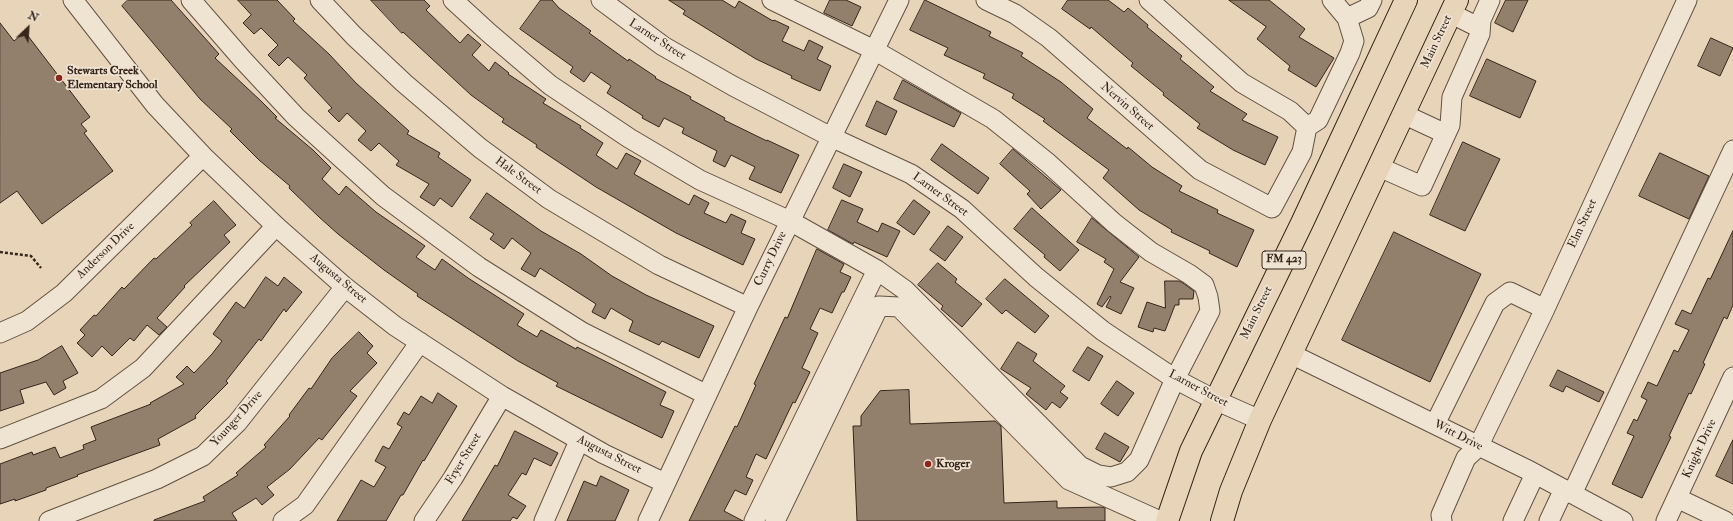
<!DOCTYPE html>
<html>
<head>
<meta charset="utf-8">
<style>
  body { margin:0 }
  #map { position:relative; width:1733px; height:521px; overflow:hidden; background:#e7d4b9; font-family:"IM FELL Double Pica",serif }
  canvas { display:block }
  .north { position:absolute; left:8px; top:8px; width:40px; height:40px; -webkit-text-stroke:3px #efe3d2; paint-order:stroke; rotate:25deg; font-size:11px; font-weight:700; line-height:16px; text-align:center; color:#36261b }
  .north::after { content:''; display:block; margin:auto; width:14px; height:18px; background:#36261b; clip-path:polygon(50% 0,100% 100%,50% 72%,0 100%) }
</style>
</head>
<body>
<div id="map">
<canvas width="1733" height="521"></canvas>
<div class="north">N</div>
</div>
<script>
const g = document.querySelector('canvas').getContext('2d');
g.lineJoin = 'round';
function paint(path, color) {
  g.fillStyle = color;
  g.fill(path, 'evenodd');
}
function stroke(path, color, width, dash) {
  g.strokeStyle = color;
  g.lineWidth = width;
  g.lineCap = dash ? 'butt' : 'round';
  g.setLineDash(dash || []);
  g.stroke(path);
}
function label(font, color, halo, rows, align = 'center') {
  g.font = font + ' "IM FELL Double Pica",serif';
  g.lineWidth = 3.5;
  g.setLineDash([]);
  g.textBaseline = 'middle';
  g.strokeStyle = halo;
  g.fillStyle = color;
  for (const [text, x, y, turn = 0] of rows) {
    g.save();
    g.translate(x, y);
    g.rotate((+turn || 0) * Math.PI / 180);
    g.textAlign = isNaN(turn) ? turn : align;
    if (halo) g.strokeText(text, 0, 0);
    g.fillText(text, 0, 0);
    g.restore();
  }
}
const building = new Path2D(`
  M128,0H171L219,54L215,58L261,101L277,117L275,118L313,150L331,168L322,179L339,195L346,186L376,212L425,246L416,257L435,270L442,259L468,278L524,314L517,325L537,337L541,330L576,349L577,347L666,392L660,405L674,411L662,438L556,386L558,383L518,361L417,296L418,294L384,270L338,234L319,217L289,188L290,186L259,160L230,131L232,129L200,99L122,6Z
  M238,0H277L295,19L293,21L329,54L356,83L409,131L407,134L440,153L438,157L471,180L452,207L440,198L434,206L420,197L429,184L396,165L399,161L379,143L371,151L358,140L366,131L347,113L339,122L328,111L332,108L304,78L307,75L288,57L279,66L268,55L278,45L261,28L254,34L243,23L251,15Z
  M371,0H424L430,6L426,10L460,43L468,34L481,45L472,55L489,71L495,62L509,73L508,74L546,99L543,103L581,126L580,128L603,143L596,155L617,169L626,153L641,161L634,174L655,186L689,205L694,195L709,203L704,213L726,223L731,214L746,221L741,233L755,239L743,265L676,233L596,187L536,147L537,145L502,122L504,119L471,95L403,32L402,33Z
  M541,0H552L559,8L591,31L589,33L628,61L629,59L656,77L655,78L691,97L690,99L725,118L724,120L767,141V140L799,155L781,193L749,179L755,167L731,155L725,167L713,161L717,151L682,133L684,128L664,118L659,127L642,118L643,116L607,93L611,86L591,72L584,82L570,72L573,67L520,29Z
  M669,0H722L735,8L739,1L773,21L774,20L789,27L782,41L804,51L809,40L823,47L817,59L831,66L820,91L791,78L792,76L756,59L683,14L685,11Z
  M830,0H846L861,7L852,26L824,13Z
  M925,0L991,32L989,36L1023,53L1021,56L1061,82L1093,109L1087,118L1127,149L1128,147L1152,167L1182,186L1179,191L1218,210L1217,213L1254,230L1237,267L1209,253L1210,251L1171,232L1172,230L1139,210L1103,178L1109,170L1043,121L1045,119L1012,98L1014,94L983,78L985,74L944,55L948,48L910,30Z
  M1068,0H1108L1124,12L1128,8L1148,25L1147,27L1182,56L1180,59L1214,87L1210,91L1247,114L1242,120L1278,137L1265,165L1233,150L1197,128L1200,124L1163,95L1164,93L1131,66L1133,63L1091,27L1090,29L1062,9Z
  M1229,0H1269L1305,29L1299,37L1334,58L1316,87L1288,70L1290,66L1257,39L1266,27Z
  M1506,0H1528L1513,32L1495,23Z
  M0,23L14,41L25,32L90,117L81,124L87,131L84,133L113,171L42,224L17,191L0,203Z
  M1711,38L1733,48L1720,76L1698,66Z
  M1487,59L1536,81L1520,118L1470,96Z
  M903,80L961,113L954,127L894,99Z
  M877,101L897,111L886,135L866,126Z
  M1463,142L1500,159L1465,231L1430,215Z
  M942,144L989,178L978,194L931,160Z
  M1013,149L1061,190L1041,209L1027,194L1030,191L1000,164Z
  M1660,153L1709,176L1689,219L1639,196Z
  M844,164L862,172L850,197L833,188Z
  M487,193L541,231L581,254L612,276L646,295L714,326L699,358L662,341L659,345L629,331L633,321L611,308L605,319L592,312L596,304L540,268L535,277L521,269L531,253L512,238L504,249L490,239L494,234L470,218Z
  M842,200L863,209L857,222L878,232L882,223L900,231L887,257L854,242L853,244L828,230Z
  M914,200L930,212L914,235L897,223Z
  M214,201L236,225L224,235L230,242L184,286L185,287L157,318L167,327L159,335L147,325L134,341L130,338L112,356L102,346L92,357L77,343L85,335L80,330L94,315L96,316L122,287L124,289L154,258L156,259L192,225L190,223Z
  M1032,208L1079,250L1060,271L1044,257L1045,255L1014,229Z
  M1092,218L1139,257L1120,282L1134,288L1121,314L1106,307L1111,297L1110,296L1102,307L1097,304L1114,269L1104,262L1106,259L1077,242Z
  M948,226L963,237L945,261L930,250Z
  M1733,231V305L1727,319L1724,317L1703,363L1705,364L1691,394L1689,393L1669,436L1671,437L1642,498L1612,484L1634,436L1627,433L1634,419L1637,421L1647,400L1641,397L1648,382L1657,386L1674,350L1678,352L1689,330L1675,324L1682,310L1691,314L1708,278L1710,279Z
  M1394,232L1481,274L1430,382L1342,340Z
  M817,249L844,264L840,272L851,277L844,292H842L832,313L820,308L810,329L818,333L802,368L810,372L795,403L793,402L766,459L756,454L746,477L753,480L746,495L735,490L724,511L743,521H689L735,426L737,427L756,385L754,384L785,317L787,318Z
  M938,263L957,279L955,282L982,304L962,327L941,309L943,306L918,285Z
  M266,277L278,286L284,277L302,292L286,312L284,309L261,341L259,339L226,381L228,383L195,416L196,418L158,439L160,445L77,475L78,476L46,488V490L15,501V499L0,504V464L32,452L33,455L55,447L60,458L84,449L83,445L96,440L91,427L151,404L150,403L184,384L176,377L187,366L194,373L212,354L222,341L213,334L236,302L244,308Z
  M1005,279L1049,316L1035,333L1006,310L1002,314L986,299Z
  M1165,281H1179L1183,283L1194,291L1193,299H1179V305H1175L1165,331L1154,328L1153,332L1138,327L1147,302L1165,308Z
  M359,332L373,346L367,353L377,363L350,391L357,396L322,440L319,438L290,469L267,487L274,495L262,505L256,498L232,513L237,521H154V520L205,501L203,497L238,475L236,473L266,447L264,445L290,416L289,415L309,388L311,389L332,358Z
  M1018,342L1037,354L1033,361L1065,386L1060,392L1068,398L1060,408L1052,402L1046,410L1026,394L1031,388L1001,369Z
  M62,346L78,373L63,381L66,388L54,395L46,382L20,390L24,403L0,411V373L38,360Z
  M1088,347L1103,356L1089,381L1073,371Z
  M1558,370L1604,392L1599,402L1566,386L1563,392L1550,386Z
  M1117,381L1134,393L1118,416L1101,404Z
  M909,390L910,424L995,421L1001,426L1004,503L1057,501V508L1101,507L1105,508V521H857L853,426H861V416L880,391Z
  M438,393L457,406L424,461L423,460L403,495H401L386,521H337L361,480L374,487L386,467L375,461L383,446L389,449L402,427L397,424L404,412L409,415L421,396L432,403Z
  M515,431L558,453L551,466L534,458L526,475L522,473L508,495L526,506L517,519L513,517L510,521H462L495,465L497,466Z
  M1105,433L1129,447L1120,462L1096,449Z
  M1733,440V484L1716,476Z
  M601,476L629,490L615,521H567L584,481L596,486Z`);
const path = new Path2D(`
  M0,252L31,256L41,268`);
const minor = new Path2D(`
  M73,0L155,105L203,156L276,226L345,287L395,326L502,396L604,454L665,483
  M191,0L243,60L296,117L383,196L479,267L582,332L707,395
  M320,0L354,36L404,83L480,148L549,199L659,265L748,307
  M453,0L489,33L550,85L629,138L700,180L790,221L877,270L905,290L1080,466L1098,475L1111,477L1127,472L1139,460L1175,379L1210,311L1208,297L1204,285L1189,274L1151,252L1114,223L1048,163L993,119L874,50L772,0
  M601,0L663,46L733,86L831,137L911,174L962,209L1036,277L1103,331L1175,379L1215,400L1260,420
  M986,0L1015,14L1049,38L1200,170L1272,208L1302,152L1307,127L1290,111L1242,83L1149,0
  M1450,13L1480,28
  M1347,18L1368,8L1372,0
  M1403,114L1446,134
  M1307,127L1318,120L1350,53L1354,41L1347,18L1332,0
  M1379,167L1422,186L1450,125L1452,97L1480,34L1481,20L1490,0
  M0,333L27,321L64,293L203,156
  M1291,354L1530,471L1623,521
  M1435,424L1495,303L1510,292L1545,309
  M0,439L101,399L143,368L276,226
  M1572,494L1733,150
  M1677,498L1725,521
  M49,521L157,479L203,456L237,423L345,287
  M283,521L305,505L420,342
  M424,521L453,478L502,396
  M544,521L579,441
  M648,521L748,307L899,0
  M754,521L877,270
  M775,521L879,306L899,307L1069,480L1160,521
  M1442,521L1441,515L1466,458L1478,447L1543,313L1687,0
  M1513,521L1535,474
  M1549,521L1564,489
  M1666,521L1733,377`);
const major = new Path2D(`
  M1167,521L1191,451L1302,223L1406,0
  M1222,521L1231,491L1260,420L1457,0`);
const markers = [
  [59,78,4,"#8f2418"],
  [928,464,4,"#8f2418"]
];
const shields = [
  [1284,260,44]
];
const shieldNames = [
  ["FM 423",1284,260]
];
const streetNames = [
  ["Larner Street",657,40,33],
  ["Main Street",1437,42,-65],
  ["Nervin Street",1127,107,41],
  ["Hale Street",518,176,36],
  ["Larner Street",940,195,36],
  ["Elm Street",1583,224,-65],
  ["Anderson Drive",106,251,-44],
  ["Curry Drive",771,259,-64],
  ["Augusta Street",338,279,40],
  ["Main Street",1257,313,-64],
  ["Larner Street",1198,389,28],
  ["Younger Drive",237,419,-48],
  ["Witt Drive",1458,436,27],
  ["Knight Drive",1700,449,-65],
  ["Augusta Street",609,455,27],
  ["Fryer Street",464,459,-59]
];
const poiNames = [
  ["Stewarts Creek",67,71],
  ["Elementary School",67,85],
  ["Kroger",936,464]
];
paint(building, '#92806d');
stroke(building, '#36261b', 1);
stroke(minor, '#625242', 21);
stroke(major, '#36261b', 24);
stroke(path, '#36261b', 2.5, [3, 2]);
stroke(minor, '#efe3d2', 19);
stroke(major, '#e7d4b9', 22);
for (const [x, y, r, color] of markers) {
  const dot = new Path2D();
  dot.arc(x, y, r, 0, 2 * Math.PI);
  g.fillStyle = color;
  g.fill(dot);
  stroke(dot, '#efe3d2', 1.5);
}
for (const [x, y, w] of shields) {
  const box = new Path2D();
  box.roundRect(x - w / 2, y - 9, w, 18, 3);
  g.fillStyle = '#efe3d2';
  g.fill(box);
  stroke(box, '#36261b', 1);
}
label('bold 11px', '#36261b', null, shieldNames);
label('12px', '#36261b', '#efe3d2', streetNames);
label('bold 12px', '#36261b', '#efe3d2', poiNames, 'left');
</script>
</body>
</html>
